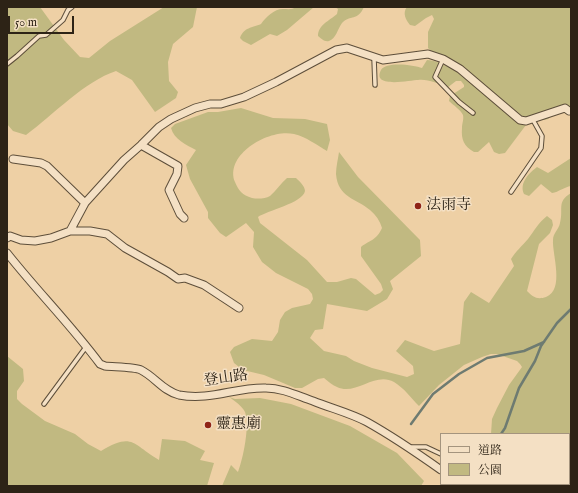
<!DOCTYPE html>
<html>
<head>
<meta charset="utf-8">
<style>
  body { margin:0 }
  #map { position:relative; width:578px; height:493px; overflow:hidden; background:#eed0a5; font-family:"IM FELL English","Noto Serif TC",serif }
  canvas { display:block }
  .frame { position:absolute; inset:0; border:8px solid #2d2316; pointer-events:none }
  .legend { position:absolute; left:440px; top:433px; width:130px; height:52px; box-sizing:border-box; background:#f4e0c4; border:1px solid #a4947e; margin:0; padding:5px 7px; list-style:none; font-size:12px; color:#2d2316 }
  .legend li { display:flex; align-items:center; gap:8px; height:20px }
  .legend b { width:20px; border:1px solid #a4947e }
  .scale { position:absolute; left:8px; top:16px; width:66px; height:18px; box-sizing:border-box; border:2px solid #2d2316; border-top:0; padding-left:5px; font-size:12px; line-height:14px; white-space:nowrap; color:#2d2316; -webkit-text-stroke:3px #f4e0c4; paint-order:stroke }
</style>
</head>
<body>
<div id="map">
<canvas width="578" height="493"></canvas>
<div class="frame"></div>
<ul class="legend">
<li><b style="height:5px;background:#f4e0c4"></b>道路</li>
<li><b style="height:11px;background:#c1b981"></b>公園</li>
</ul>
<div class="scale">50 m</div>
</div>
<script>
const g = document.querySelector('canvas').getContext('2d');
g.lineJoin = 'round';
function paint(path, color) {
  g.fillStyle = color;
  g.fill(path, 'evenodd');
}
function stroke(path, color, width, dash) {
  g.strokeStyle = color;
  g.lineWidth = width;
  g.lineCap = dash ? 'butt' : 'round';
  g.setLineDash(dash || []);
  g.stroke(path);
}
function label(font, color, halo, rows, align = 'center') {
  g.font = font + ' "IM FELL English","Noto Serif TC",serif';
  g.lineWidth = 3;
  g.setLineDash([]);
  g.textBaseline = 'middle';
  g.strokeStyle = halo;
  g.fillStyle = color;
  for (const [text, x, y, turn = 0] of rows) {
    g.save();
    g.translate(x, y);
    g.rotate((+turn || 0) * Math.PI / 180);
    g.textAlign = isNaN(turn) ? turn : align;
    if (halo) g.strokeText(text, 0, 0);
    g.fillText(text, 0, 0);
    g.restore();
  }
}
const green = new Path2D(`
  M7,7H40L64,40L80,57L89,58L110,41L164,7H197L193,27L173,44L168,62L169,81L178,92L176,98L155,112L132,80L116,71C85,81 53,115 26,135L13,131L7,124Z
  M296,7H314L287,30L277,36L270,34L251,45L243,41L240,38C244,27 252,28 261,24C266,17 274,9 283,9C288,9 292,10 296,7Z
  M335,7H364C357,22 351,14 342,23C338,28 336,39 329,41C324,42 322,39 318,36C318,25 329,21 337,14L338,9Z
  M407,7H571V110L557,112L548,119L544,120L537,119L529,121L505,153L499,154L494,152L489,142L478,152H474C464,146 461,140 462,128C462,123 464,120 463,115C461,110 453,105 449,101L450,96L464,87V85L461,81H456L447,88C438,83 428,79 418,80C411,80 371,89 381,70C386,61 414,65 422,68L427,60C439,60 450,70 462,72C457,56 438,59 428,48V32L434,19L432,15L426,18L415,26L410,25C406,20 402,13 407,7Z
  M241,108L273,118L305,119L327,124L330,140L327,151C317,145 306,137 294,134C270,128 224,154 235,182C239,191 242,195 252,198C257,199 265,199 270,196C276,191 281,183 287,178H296C299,181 305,186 305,191C303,203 266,211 258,217L260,223L307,260L327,282H337L351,278L356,279L375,295L380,293L383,290L381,284L361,256V247C371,239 376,241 382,228C380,221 376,215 370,210C356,198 338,198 336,174C336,167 338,159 339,152L358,177L420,240L421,256L390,281L393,289L387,299L367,311L327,304L323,329L315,330L310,338L324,351L346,356L354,361L372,368L407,377L414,374L413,366L396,351L405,340L434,351L460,344L464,302L471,292L489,303L514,266L511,259C516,251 522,246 528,239C534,231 539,222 547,216L552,220L553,225L550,233L539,244L527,291C533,297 537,300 546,297C565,290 552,254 553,240C553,233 559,229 560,223C564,209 556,202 571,193V455L569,456V434H491L492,419L497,408L509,385L522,367L520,364L517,361L497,354H491L482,357L464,365L439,385L419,406C411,398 404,388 394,382C375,371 356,396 337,387C332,385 328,381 324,378L318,379L302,388H295L264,375L243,370L234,363L230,352L234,347L252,339L272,341L278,332L280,320L285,312L292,308L310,304L313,299L312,294L308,289L276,273L262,262L253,247L254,232L246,223L226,237L220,233L208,218V212L190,179L186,165L196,150C186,145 174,139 171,128L175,124L208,112H218Z
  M571,158V186C564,187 559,192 552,193L541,184L529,196L524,194C519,183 529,173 537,167L548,173Z
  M7,356L23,369L24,381L17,391V399L22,404L45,421L75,434L88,444L101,451C133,432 132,444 159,460L162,439L185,441L205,451L200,460L214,463L207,486H7Z
  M229,397L235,399L260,398L291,404L350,426L397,453L424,481L421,486H222L231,465L238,472C243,459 250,426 245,412C242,406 235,401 229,397Z
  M510,484H541L543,486H509Z`);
const stream = new Path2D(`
  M411,424L433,394L459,374L487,358L524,351L544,342
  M501,434L505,428L519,388L535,361L541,346L557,323L571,309`);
const lane = new Path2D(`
  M374,58L375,85
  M443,59L435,77L459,102L473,113
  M7,64L17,56L39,36L46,35L63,20L68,10L72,7
  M511,192L541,148L542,136L533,120
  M44,404L86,347
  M569,440L571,438
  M412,447H426L441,454
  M444,486L445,484`);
const street = new Path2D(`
  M141,145L178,166L177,174L169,190L180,214L184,218
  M13,159L41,163L47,166L85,203
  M70,231H90L107,234L125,248L168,272L178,279L185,278L204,285L239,308
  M7,238L10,236L21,240L35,241L51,238L70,231L85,203L124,160L141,145L159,127L171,119L195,108L210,104H221L244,97L276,82L336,50L347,48L383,60L428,54L443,59L460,69L520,120L526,121L565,108L569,111
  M7,253C37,291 71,325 100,364L105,366C113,367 135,367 141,370C155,377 163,391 179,395C211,401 235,387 266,388C283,388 298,396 313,401C330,408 350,413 367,422C392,436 417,453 441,470
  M463,484L466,486`);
const markers = [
  [418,206,4,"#8f2418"],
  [208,425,4,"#8f2418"]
];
const poiNames = [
  ["法雨寺",426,206],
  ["靈惠廟",216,425]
];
const streetNames = [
  ["登山路",226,379,-8]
];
paint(green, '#c1b981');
stroke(stream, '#6e7b71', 2.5);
stroke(lane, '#5d4e3a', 5.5);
stroke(street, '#5d4e3a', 9);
stroke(lane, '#f4e0c4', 3.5);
stroke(street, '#f4e0c4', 7);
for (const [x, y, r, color] of markers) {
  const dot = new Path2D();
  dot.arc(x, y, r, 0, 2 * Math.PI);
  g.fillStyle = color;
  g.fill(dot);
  stroke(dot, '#f4e0c4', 1.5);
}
label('15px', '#2d2316', '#f4e0c4', poiNames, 'left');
label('15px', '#2d2316', '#f4e0c4', streetNames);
</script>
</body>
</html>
